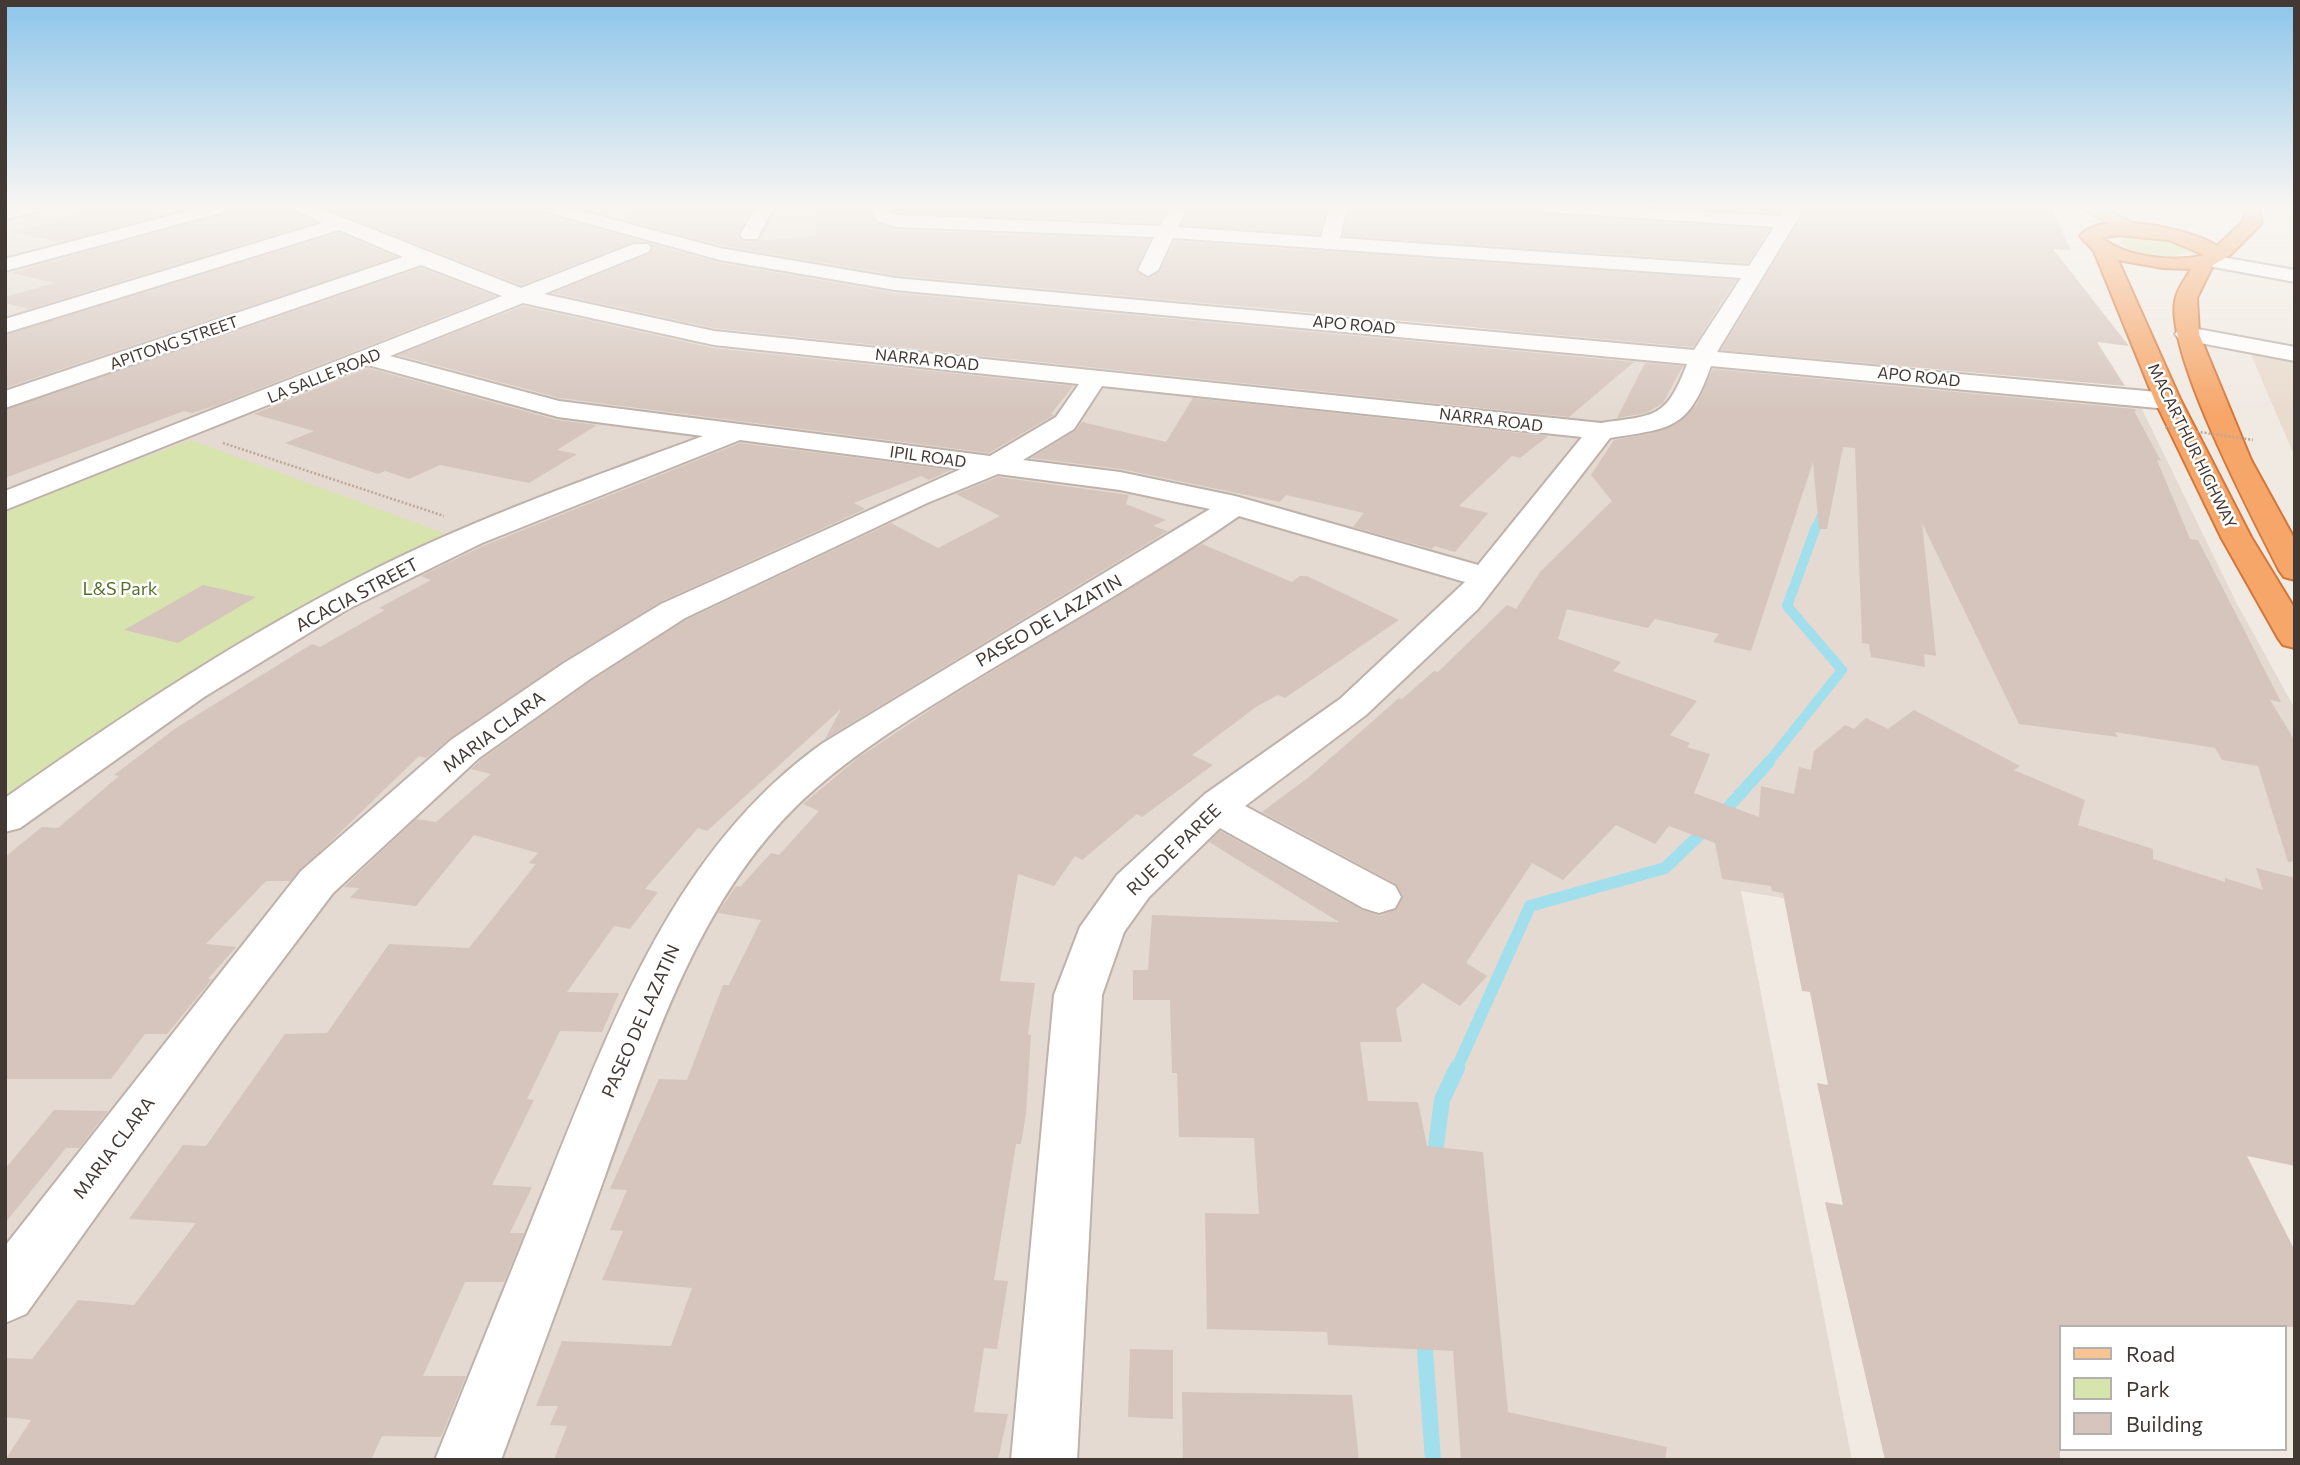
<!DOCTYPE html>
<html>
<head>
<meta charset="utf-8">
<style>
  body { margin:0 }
  #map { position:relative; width:2300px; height:1465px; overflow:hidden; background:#f1eae3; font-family:Commissioner,sans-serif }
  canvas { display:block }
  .frame { position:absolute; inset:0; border:7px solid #423934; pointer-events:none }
  .legend { position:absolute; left:2059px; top:1325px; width:228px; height:126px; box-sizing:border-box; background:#fff; border:2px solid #b3b0ae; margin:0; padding:9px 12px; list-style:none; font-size:21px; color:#423934 }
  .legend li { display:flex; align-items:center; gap:14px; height:35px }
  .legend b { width:35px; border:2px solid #b3b0ae }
</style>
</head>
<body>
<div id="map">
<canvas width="2300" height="1465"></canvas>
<div class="frame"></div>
<ul class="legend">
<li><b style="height:9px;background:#f9c594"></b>Road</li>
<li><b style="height:19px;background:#d8e4ae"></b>Park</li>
<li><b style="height:19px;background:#d5c5bd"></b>Building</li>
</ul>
</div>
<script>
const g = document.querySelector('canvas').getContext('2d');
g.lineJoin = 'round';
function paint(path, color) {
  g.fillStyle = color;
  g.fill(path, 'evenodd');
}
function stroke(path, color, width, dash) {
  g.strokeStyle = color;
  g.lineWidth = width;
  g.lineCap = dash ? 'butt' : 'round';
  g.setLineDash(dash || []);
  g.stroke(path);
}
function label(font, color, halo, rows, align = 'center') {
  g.font = font + ' Commissioner,sans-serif';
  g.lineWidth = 5;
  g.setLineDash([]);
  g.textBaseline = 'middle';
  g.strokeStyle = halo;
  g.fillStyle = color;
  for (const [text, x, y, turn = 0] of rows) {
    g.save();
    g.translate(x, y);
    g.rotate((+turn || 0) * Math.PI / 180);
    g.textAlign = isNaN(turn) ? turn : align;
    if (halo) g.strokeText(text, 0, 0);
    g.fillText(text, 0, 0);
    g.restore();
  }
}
const residential = new Path2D(`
  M5,207H1901L1892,234L1861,302L1895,315L1901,369L1583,343L1454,324L908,280L826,270L581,213L699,247L819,271L956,287L1187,306L1316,326L1652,355L1918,372L2137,399L2236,602L2295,709V983L1741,891L1852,1460H5Z`);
const education = new Path2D(`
  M2248,348L2295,357V457Z`);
const green = new Path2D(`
  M2131,237C2148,238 2176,238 2187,252C2169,261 2133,255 2118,242Z
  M191,440L452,536L5,806V510Z`);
const streamFar3 = new Path2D(`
  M1815,529L1820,516`);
const streamFar2 = new Path2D(`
  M1767,764L1842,670L1787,606L1816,527`);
const streamFar1 = new Path2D(`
  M1722,814L1769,762
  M1456,1070L1530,906L1665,868L1708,827`);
const stream = new Path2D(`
  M1434,1161L1442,1100L1457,1068
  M1424,1337L1433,1460`);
const building = new Path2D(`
  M105,207H123L161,215L60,242L15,232Z
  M245,207H290L315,222L29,309L5,303V297L54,283L12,273Z
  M322,207H537L542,214L643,241L633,242L521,285Z
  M634,207H753L738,234L737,239L743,242L816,236L818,207H869L875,222L896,230L1150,239L1136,269L1147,278L1160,271L1175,241L1736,280L1693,347L895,275L721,245L625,220Z
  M892,207H1168L1158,223L899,212L893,211Z
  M1181,207H1326L1319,234L1182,225L1187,211Z
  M1349,207L1501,208L1537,210L1546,215L1769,229L1748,263L1343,236Z
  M1665,207H1784L1780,213Z
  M1808,207H2051L2071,250L2053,249L2129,346L2097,342L2125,386L1721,350Z
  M339,233L396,257L5,388V335Z
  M651,244L719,263L895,293L1634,362L1569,417L714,328L553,293L649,254L654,248Z
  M421,268L495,296L220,404L192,413L184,411L5,478V410Z
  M523,306L713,348L1073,386L1051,414L1054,415L989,453L560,398L398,355Z
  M1645,363L1683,366L1663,403L1646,413L1617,418Z
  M368,368L557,420L597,425L557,450L577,454L529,483L440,465L409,479L385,471L378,474L285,443L314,431L254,414Z
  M1713,369L2135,409L2136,412L2134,411L2161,461L2157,460L2190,539L2198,540L2281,702L2270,700L2295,741V861L2288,862L2258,766L2222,760L2215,748L2115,732L2118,737L2019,724L1922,523L1936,656L1924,654L1925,667L1871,657L1869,644L1862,643L1855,448L1843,447L1827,529H1819L1813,462L1751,651L1713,642L1719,634L1655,619L1648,628L1567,609L1558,639L1621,662L1613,671L1697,701L1670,735L1690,743L1687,747L1710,754L1694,793L1759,817L1761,786L1794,794L1799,767L1811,770L1814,751L1845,725L1854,729L1866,718L1888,729L1914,710L2020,766L2014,770L2085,800L2078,825L2153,849V859L2225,882V878L2263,890L2256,868L2295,878V1166L2247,1156L2295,1251V1327H2060V1460H1885L1825,1202L1843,1205L1817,1083L1828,1085L1810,992L1802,991L1783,893L1772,891L1771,886L1722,879L1715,843L1669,826L1655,844L1616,825L1563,880L1532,863L1466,963L1487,976L1460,1006L1423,983L1396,1009L1402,1042H1360L1368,1101L1418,1102L1427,1146L1483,1152L1508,1412L1667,1447L1665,1460H1461L1453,1351L1328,1345L1327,1332L1207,1329L1205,1213L1259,1214L1254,1138L1179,1137L1177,1073H1172L1170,1000H1133V970H1148L1152,915L1339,922L1209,842L1220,831L1362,910L1380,916L1397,909L1403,896L1396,884L1262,812L1309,777L1399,698L1402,699L1434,671L1438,672L1507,605L1516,609L1540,572L1612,501L1591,475L1614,440L1649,434L1677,424L1697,404Z
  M1193,398L1548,436L1520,458L1512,456L1459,506L1488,513L1455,552L1435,546L1432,549L1353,527L1364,513L1286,495L1280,502L1121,469L1031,458L1075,431L1082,422L1166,442Z
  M740,443L951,470L929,480L921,476L854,503L865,509L660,602L563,661L450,738L426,758L419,756L290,881H266L206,944L236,947L208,979H212L167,1034H145L111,1079H5V857L42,827L58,828L119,776L114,775L176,728L312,644L320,647L385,610L379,608L431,580L421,576L483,546Z
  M998,477L1129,495L1126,504L1166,520L1153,526L1168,531L825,739L841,709L707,831L698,828L645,889L658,892L630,929L614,926L567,992L619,993L602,1032L560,1031L527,1099L534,1100L492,1185L532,1187L510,1233H524L504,1282H465L423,1376H466L441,1437L382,1436L371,1460H5L31,1420L5,1417V1358L32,1359L78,1300L134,1305L196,1223L129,1219L183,1145L206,1146L285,1034L327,1033L389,944L469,948L536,864L529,863L538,853L474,835L416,906L350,898L359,888L344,887L416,819L436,822L491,774L471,769L481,760L591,681L686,620L891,523L938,548L1000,516L956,494Z
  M1202,544L1292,582L1300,576H1307L1399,620L1285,698L1278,695L1256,707L1192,755L1213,765L1142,817L1137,814L1082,860L1075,856L1054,886L1018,874L1000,981L1035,983L1028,1034L1031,1035L1026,1114L1021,1144H1016L994,1280L1008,1281L997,1349L984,1348L974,1412L1008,1414L998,1460H554L567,1426L550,1425L558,1406H536L562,1341L671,1346L692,1288L602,1280L623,1231L610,1230L627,1190L610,1189L659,1079L687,1080L723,985H729L761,920L718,913L736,886L740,887L771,853L779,855L819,811L803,804L858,758L945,700Z
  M203,585L256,597L178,643L124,630Z
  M54,1110L108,1111L79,1148H66L5,1223V1169Z
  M1130,1349L1173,1350V1419L1128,1417Z
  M1182,1392L1352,1395L1359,1460H1183Z`);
const path = new Path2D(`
  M223,443L444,516`);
const minor = new Path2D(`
  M13,207H43L40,211L5,219V208Z
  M202,207H230L227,211L5,271V259Z
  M292,207H316L521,288L634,244H648L651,248L648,252L544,294L714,331L1601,423C1656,415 1666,419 1687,364L895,290L720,260L543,211L540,207H566L720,248L895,278L1694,350L1741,278L1173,238L1158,270L1148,276L1138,270L1154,237L896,227L876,220L871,207H889L891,213L899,215L1160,226L1170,208L1176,207L1185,212L1178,227L1321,237L1329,207H1347L1340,238L1749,266L1774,227L1546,212L1537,207H1627L1781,216L1787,207H1805L1717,352L2168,393L2177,396L2181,401L2177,406L2168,409L1711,366C1688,430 1672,428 1610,438L1478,609L1366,715L1245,806L1395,886L1401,897L1395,908L1379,913L1363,908L1220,828L1149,897L1124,932L1102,995L1077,1460H1011L1054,995L1080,927L1117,875L1205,794L1340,699L1465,582L1239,516C1158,572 1072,621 988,671C929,707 868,743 816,788C702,886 655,1039 605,1176C571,1271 536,1365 501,1460H435C473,1365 512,1270 550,1175C615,1015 677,847 823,743L1210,509L1120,490L998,474L927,503L685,618L590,679L479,758L333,893L231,1028L26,1314L5,1323V1246L301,871L451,740L564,663L661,604L961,469L740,440L482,543L348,609L204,697L20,828L5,832V798C124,714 245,634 375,569C481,516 593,477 703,436L558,417L368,365L5,510V491L502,296L421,265L5,408V391L403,257L339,230L5,333V319L322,223ZM523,303L714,345L1079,384L1056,417L990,456L559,401L390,356ZM1102,386L1582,437L1478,565L1235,496L1120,472L1023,460L1074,429Z
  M756,207H774L757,239H743L740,235Z
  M2210,255L2295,270V282L2203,265L2200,261Z
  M2187,327L2295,347V361L2179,339L2175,334L2179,329Z`);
const major = new Path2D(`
  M2079,207H2102L2146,230L2143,234H2129Z`);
const highway = new Path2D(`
  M2246,207H2260L2261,224L2230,255L2213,265L2197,298L2199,334L2251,460L2295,540V580L2284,577L2279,570C2254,520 2161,346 2176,297C2178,288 2186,278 2191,269L2163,268L2118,260L2181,401L2251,537L2295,609V648L2283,645L2278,638L2221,537L2155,401L2094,251L2080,236C2101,209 2192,229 2217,246L2243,222ZM2117,235L2169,240L2204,255C2174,263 2126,257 2102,238Z`);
const pathBridge = new Path2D(`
  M2165,427L2253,440`);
const farStreetnames = [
  ["APO ROAD",1354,325,5],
  ["APITONG STREET",174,343,-19],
  ["NARRA ROAD",927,360,6],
  ["LA SALLE ROAD",324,376,-22],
  ["APO ROAD",1919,377,6],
  ["NARRA ROAD",1491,420,7],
  ["MACARTHUR HIGHWAY",2192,446,64],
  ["IPIL ROAD",928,457,8]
];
const parkNames = [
  ["L&S Park",120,589]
];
const streetNames = [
  ["ACACIA STREET",357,595,-28],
  ["PASEO DE LAZATIN",1049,621,-30],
  ["MARIA CLARA",494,732,-37],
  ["RUE DE PAREE",1174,850,-44],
  ["PASEO DE LAZATIN",641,1021,-66],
  ["MARIA CLARA",114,1148,-53]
];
paint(residential, '#e4dad2');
paint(education, '#e9dbce');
paint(green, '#d8e4ae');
stroke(streamFar3, '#a2dfec', 7);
stroke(streamFar2, '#a2dfec', 10);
stroke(streamFar1, '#a2dfec', 12);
stroke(stream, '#a2dfec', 16);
paint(building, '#d5c5bd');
stroke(minor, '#beb2aa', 4);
stroke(major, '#dd9d66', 4);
stroke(highway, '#d4773a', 4);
stroke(path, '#bda799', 2.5, [2, 2]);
paint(minor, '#fff');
paint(major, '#f9c594');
paint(highway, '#f6a669');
stroke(pathBridge, '#bda799', 2.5, [2, 2]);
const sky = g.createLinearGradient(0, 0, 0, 412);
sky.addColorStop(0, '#8cc5ea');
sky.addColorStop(0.5, '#f9f6f2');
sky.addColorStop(1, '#f9f6f200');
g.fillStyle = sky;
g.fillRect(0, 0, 2300, 412);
label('16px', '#423934', '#fff', farStreetnames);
label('18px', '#55702b', '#fff', parkNames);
label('18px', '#423934', '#fff', streetNames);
</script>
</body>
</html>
